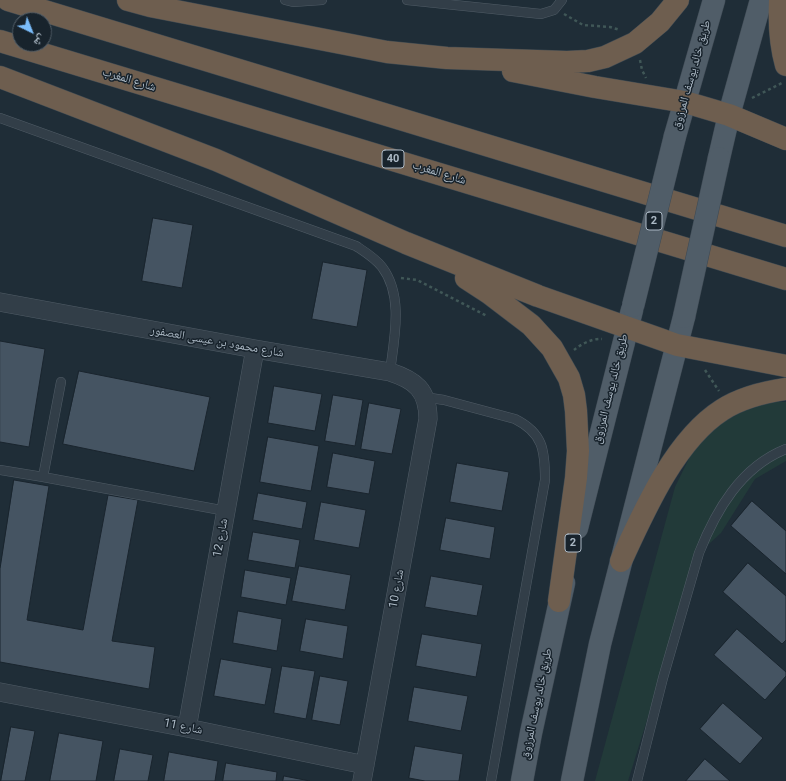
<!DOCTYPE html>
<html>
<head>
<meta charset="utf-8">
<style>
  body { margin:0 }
  #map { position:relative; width:786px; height:781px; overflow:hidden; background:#1f2d37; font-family:Roboto,"Noto Naskh Arabic",sans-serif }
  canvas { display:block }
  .north { position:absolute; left:12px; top:12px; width:40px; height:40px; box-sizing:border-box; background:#18232c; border:1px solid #535f69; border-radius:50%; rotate:137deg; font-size:11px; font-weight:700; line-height:16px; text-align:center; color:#acb9c5 }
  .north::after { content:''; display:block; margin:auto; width:14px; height:18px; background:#7bbdfb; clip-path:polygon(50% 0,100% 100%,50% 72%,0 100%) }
</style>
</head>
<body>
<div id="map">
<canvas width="786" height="781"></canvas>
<div class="north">ش</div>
</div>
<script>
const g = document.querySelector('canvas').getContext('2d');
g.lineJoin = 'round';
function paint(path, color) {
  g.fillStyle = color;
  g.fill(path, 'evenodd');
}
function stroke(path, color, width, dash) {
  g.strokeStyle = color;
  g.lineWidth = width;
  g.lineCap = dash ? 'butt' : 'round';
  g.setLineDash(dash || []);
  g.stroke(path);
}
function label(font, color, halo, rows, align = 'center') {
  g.font = font + ' Roboto,"Noto Naskh Arabic",sans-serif';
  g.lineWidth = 3;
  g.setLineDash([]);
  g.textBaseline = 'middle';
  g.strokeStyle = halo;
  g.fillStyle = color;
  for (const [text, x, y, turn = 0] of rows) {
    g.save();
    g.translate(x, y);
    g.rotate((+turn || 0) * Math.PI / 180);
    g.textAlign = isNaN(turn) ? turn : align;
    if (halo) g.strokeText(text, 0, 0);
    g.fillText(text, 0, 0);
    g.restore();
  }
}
const green = new Path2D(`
  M745,401L786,402V461L755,479L721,533L699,553L628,781H595L675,487L701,434Z`);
const building = new Path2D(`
  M153,218L193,225L182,288L142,281Z
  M323,262L367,270L357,327L312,319Z
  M0,341L45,349L29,447L0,442Z
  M79,371L210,397L194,471L63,444Z
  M274,386L322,394L315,431L268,423Z
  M333,395L363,400L355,446L325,441Z
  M369,403L401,409L392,454L361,449Z
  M268,437L319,446L311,491L260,482Z
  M333,453L375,461L369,494L327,487Z
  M457,463L509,472L502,511L450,502Z
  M14,480L49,486L27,620L83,630L108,495L138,500L112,641L155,647L149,689L0,662V569Z
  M258,493L307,502L302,529L253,520Z
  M752,501L786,531V574L731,526Z
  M321,502L366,510L359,548L314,540Z
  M446,518L495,527L490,559L440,550Z
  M253,532L300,540L295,568L248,560Z
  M748,563L786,596V640L782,644L723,592Z
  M299,566L351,575L345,610L292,601Z
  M245,570L291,578L286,605L241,597Z
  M431,576L483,585L477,616L425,607Z
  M238,611L282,619L277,651L233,643Z
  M306,619L348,626L343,659L300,651Z
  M737,629L786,672V676L765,700L714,655Z
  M422,634L482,644L476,677L416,666Z
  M221,659L272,668L265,705L214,696Z
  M282,666L315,671L306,719L274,713Z
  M320,676L348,681L340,725L312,720Z
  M414,687L468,696L461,731L408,721Z
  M723,703L763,738L740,764L700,729Z
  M11,727L35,731L25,781H1Z
  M59,733L103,741L96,781H50Z
  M415,746L463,754L459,781H425L409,778Z
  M120,749L153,755L148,781H114Z
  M169,752L218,761L215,781H164Z
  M705,759L730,781H686Z
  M226,763L277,772L276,781H223Z
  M284,776L310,781H283Z`);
const path = new Path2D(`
  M564,14L583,25L610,27L620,30
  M640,60L642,70L646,78
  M752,98L782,83
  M401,278L417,280L487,316
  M574,350C581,344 593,338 602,339
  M705,370L719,391`);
const lane = new Path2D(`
  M285,0L293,2L322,0
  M407,0L541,14L554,10L562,0
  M0,118L356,246C365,252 375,258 382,267C404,296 394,339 390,372
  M61,382L43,477L226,511
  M424,397L444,400L515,419C543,433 545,450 545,480L491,781
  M0,470L43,477
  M637,781L663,678L699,553C716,510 741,467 786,449`);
const street = new Path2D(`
  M0,302L255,349L390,372C415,380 428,390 428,419L362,781
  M0,692L187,728L365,765
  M187,728L255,349`);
const primary = new Path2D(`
  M675,136L714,0
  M719,158L729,115L761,0
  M577,528L632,310
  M522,781L531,733L564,583
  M572,781L600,644L684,317`);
const highway = new Path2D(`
  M8,0L786,236
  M128,0L150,6L387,52L447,58L567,62L588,61L605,57L635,43L660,22L678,0
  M780,0C779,22 780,44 786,65
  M0,41L786,279
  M513,71L595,87L685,102L729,115L786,139
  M0,77L216,160L406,243L538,296L677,345L786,366
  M466,278L489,293L531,325L552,348L569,378L574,395L576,411L578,451L576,478L559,601
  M621,561C644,511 675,440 722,410C741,398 765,392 786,389`);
const primaryBridge = new Path2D(`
  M633,306L675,136
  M684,317L719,158`);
const shields = [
  [393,159,22],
  [654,221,16],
  [573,543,16]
];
const shieldNames = [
  ["40",393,159],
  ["2",654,221],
  ["2",573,543]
];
const streetNames = [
  ["طريق خالد يوسف المرزوق",692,75,-74],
  ["شارع المغرب",129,80,17],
  ["شارع المغرب",439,173,17],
  ["شارع محمود بن عيسى العصفور",217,342,10],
  ["طريق خالد يوسف المرزوق",611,389,-76],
  ["شارع 12",221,538,-80],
  ["شارع 10",397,589,-80],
  ["طريق خالد يوسف المرزوق",537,704,-78],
  ["شارع 11",183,727,11]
];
paint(green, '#223a39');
paint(building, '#455462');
stroke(building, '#1a252e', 1);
stroke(lane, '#505c66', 10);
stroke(street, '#505c66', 19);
stroke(primary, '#3f4a54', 23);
stroke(highway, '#3d4952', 23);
stroke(path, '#405757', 2.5, [3, 3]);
stroke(lane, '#323e48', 9);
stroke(street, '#323e48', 18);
stroke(primary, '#505d68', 22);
stroke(highway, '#6e5e4f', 22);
stroke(primaryBridge, '#3f4a54', 23, []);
stroke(primaryBridge, '#505d68', 22);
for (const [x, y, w] of shields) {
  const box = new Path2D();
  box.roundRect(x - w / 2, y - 9, w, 18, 3);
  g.fillStyle = '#18232c';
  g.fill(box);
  stroke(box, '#acb9c5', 1);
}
label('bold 11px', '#acb9c5', null, shieldNames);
label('12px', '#acb9c5', '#18232c', streetNames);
</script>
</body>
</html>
